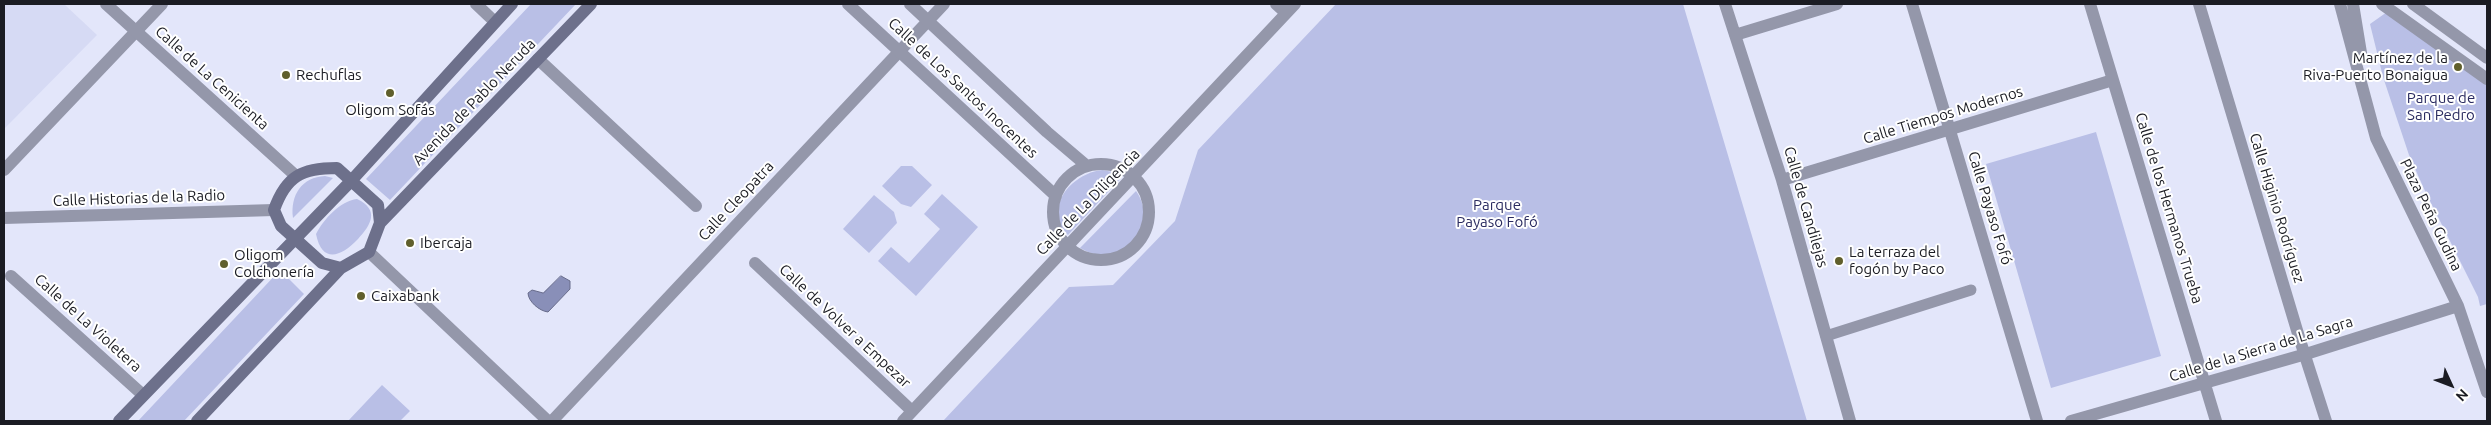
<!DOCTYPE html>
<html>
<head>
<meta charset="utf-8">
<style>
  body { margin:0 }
  #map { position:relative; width:2491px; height:425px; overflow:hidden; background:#e3e6fa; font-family:Ubuntu,sans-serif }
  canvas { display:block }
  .frame { position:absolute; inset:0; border:5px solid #1b1c23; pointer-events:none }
  .north { position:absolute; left:2426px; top:360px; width:50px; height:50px; -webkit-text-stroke:4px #fff; paint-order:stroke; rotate:133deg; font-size:14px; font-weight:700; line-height:20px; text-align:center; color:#1b1c23 }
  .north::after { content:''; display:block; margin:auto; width:18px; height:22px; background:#1b1c23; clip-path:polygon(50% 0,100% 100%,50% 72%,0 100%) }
</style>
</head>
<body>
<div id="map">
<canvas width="2491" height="425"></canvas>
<div class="frame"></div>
<div class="north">N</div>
</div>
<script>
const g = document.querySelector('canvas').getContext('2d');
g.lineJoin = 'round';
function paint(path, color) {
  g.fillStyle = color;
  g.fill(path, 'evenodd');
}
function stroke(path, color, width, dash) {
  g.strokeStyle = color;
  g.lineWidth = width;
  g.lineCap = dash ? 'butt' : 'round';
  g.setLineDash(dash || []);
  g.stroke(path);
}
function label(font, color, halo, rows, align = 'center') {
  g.font = font + ' Ubuntu,sans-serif';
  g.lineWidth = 4;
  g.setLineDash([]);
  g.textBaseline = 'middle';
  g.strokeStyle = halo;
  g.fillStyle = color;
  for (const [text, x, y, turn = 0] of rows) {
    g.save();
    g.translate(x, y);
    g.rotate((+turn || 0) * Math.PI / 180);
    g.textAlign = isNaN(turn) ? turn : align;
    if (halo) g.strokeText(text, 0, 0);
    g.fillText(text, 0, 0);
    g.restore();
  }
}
const built = new Path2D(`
  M4,4H64L97,35L4,129Z`);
const green = new Path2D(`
  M531,4H576L390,200L366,179Z
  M1336,4H1683L1807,421H943L1069,287L1113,285L1175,221L1198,150Z
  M2387,12L2487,81V304L2480,306L2478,297L2425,191L2409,155L2383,77L2370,24Z
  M2096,132L2161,356L2051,388L1986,164Z
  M901,166H912L932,185L911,207L901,204L882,186Z
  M1102,170L1118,173L1121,178L1068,235C1041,209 1072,173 1102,170Z
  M325,176L333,178L293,218C290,195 302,177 325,176Z
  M1136,191C1162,228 1119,272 1080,248Z
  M942,194L978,227L916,296L878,261L891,247L909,263L940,229L924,214Z
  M874,195L894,212L897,223L869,253L843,229Z
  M357,199C380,210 371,225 358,239C341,257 322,264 316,234C324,219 340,201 357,199Z
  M280,270L304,294L184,421H138Z
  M382,385L410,411L400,421H348Z`);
const water = new Path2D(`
  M561,276L570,281V289L548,312C539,311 528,301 528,293L532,290L543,293Z`);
const service = new Path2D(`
  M1826,336L1971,290`);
const pedestrian = new Path2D(`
  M1912,4L2037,421
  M4,170L162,4
  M552,421L944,4`);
const minor = new Path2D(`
  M106,4L296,176
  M476,4L495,22
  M848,4L1056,196
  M910,4L1047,132L1087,166
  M1276,4L1286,13
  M1725,4L1782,180L1850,421
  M2090,4L2216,421
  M2199,4L2299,337L2326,421
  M2340,4L2376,138L2458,306L2487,392
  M2353,4L2362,59
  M1735,35L1837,4
  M538,59L696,206
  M1053 212a48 48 0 1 1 96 0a48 48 0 1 1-96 0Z
  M1782,180L2113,80
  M4,218L274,210
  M369,252L548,421
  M755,263L912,411
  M11,276L143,395
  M903,421L1295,4
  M2071,421L2306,354L2458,306`);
const tertiary = new Path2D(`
  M2382,4L2487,79
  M2413,4L2487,58`);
const secondary = new Path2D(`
  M341,268L322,263L281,226L274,210C286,176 302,168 337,168L378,205L380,223
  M119,421L351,181L512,4
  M197,421L341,268L369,252L380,223L591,4`);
const markers = [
  [2458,67,5,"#605f2c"],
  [286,75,5,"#605f2c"],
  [390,93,5,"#605f2c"],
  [410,243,5,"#605f2c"],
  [1839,261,5,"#605f2c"],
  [224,264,5,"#605f2c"],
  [361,296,5,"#605f2c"]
];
const poiNames = [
  ["Martínez de la",2448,58,"right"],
  ["Riva-Puerto Bonaigua",2448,75,"right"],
  ["Rechuflas",296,75],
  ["Oligom Sofás",390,110,"center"],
  ["Ibercaja",420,243],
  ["La terraza del",1849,252],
  ["fogón by Paco",1849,269],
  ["Oligom",234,255],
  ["Colchonería",234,272],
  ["Caixabank",371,296]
];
const streetNames = [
  ["Calle de La Cenicienta",212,78,42],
  ["Calle de Los Santos Inocentes",963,88,43],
  ["Avenida de Pablo Neruda",474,102,-46],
  ["Calle Tiempos Modernos",1943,115,-17],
  ["Calle Historias de la Radio",139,198,-2],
  ["Calle Cleopatra",736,201,-47],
  ["Calle de La Diligencia",1088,202,-46],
  ["Calle de Candilejas",1806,207,74],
  ["Calle Payaso Fofó",1990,208,73],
  ["Calle de los Hermanos Trueba",2169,208,73],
  ["Calle Higinio Rodríguez",2277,208,73],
  ["Plaza Peña Gudina",2431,215,64],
  ["Calle de La Violetera",88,323,42],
  ["Calle de Volver a Empezar",845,326,43],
  ["Calle de la Sierra de La Sagra",2261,349,-17]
];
const parkNames = [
  ["Parque de",2441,98],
  ["San Pedro",2441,115],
  ["Parque",1497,205],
  ["Payaso Fofó",1497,222]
];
paint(built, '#d6daf4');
paint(green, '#b9bfe6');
paint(water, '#898fb8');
stroke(water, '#686c8b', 1);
stroke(service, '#9497aa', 11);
stroke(pedestrian, '#9497aa', 12);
stroke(minor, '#9497aa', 12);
stroke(tertiary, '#9497aa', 12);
stroke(secondary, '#6d708b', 12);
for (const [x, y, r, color] of markers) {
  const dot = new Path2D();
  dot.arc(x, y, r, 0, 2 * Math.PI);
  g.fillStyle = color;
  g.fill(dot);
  stroke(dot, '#fff', 2);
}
label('15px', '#1b1c23', '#fff', poiNames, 'left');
label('15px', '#1b1c23', '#fff', streetNames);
label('15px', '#2a2b60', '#fff', parkNames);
</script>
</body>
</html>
